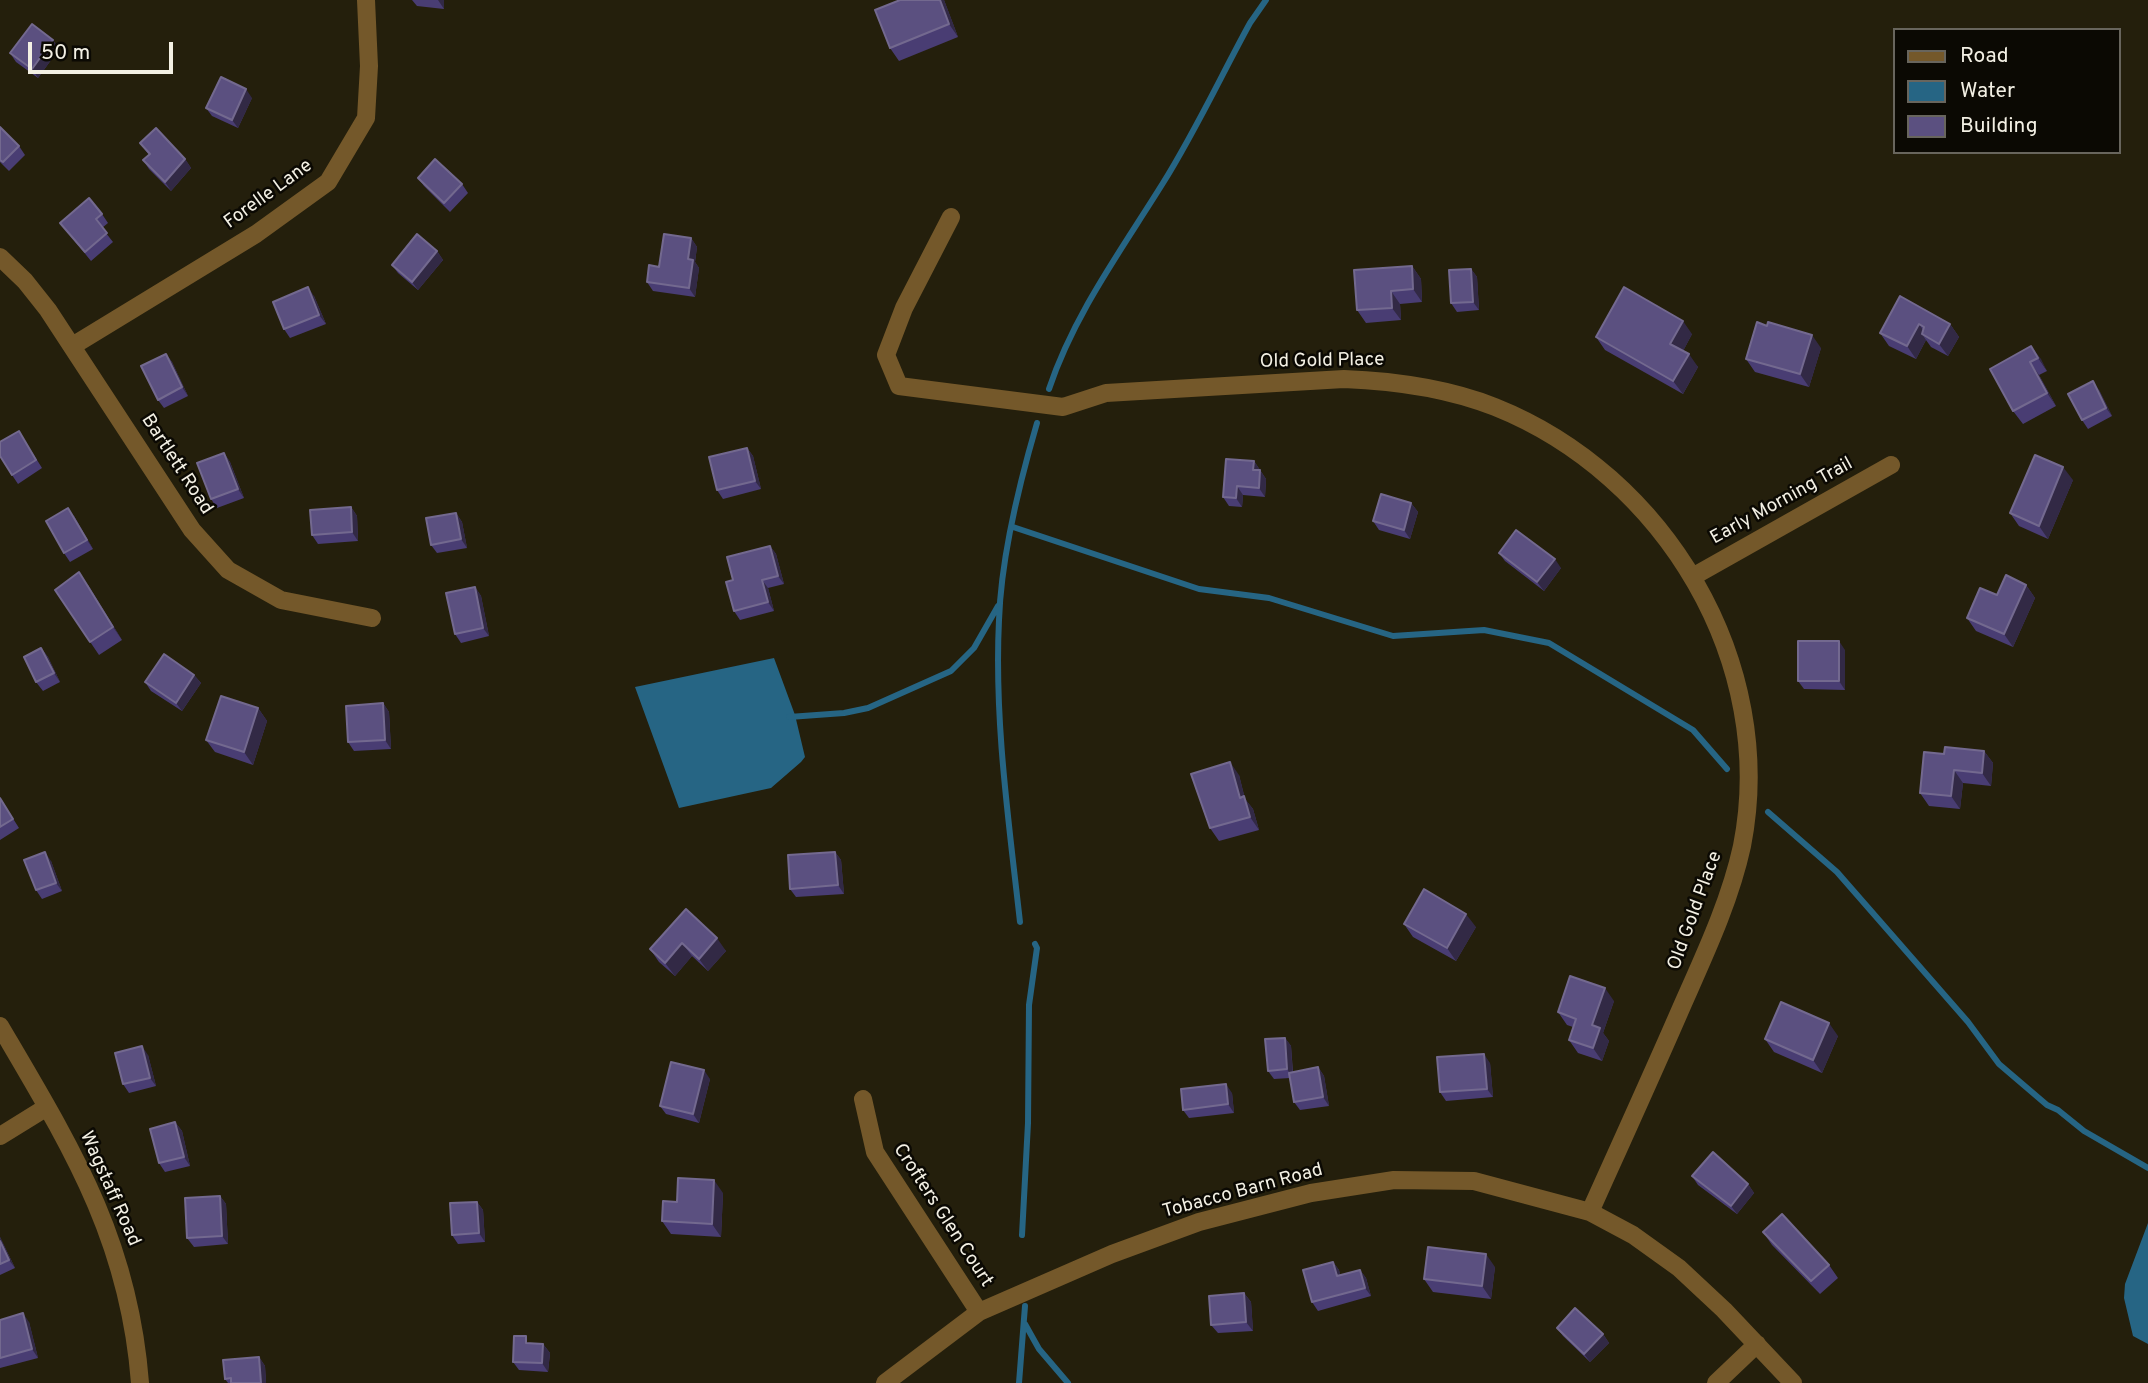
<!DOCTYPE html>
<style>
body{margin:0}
#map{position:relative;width:2148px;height:1383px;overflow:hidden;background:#241f0c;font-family:Overpass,sans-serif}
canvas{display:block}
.legend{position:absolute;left:1893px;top:28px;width:228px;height:126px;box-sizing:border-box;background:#0b0903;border:2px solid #68655d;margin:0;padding:9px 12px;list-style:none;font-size:21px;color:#f3f0e4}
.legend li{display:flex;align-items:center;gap:14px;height:35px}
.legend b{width:35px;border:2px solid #68655d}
.scale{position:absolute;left:28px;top:42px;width:145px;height:32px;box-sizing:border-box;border:4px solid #f3f0e4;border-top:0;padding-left:9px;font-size:21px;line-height:24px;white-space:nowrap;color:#f3f0e4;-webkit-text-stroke:5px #0b0903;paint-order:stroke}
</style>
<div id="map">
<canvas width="2148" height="1383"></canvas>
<ul class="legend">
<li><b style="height:9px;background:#74582a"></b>Road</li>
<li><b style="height:19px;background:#266584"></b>Water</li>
<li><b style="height:19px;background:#5b5080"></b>Building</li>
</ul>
<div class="scale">50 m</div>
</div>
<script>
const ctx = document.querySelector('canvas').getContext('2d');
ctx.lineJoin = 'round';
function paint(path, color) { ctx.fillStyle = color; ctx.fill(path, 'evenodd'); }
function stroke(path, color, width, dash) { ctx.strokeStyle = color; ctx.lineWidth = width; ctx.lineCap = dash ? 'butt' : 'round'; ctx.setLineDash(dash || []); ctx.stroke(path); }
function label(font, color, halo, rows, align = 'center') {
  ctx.font = font + ' Overpass,sans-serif'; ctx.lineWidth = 5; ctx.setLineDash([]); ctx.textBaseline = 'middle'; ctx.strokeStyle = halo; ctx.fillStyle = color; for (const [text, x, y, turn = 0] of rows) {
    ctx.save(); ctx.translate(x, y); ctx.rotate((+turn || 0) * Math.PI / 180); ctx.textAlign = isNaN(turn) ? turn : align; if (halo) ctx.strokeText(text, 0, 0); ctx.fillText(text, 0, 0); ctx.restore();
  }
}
paint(new Path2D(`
 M774,658l21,57 10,42 -4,5 -30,26 -92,20 -44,-121z
 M2148,1223v121l-15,-8 -9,-38 1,-14z`), '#266584');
stroke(new Path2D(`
 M1049,389c25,-75 73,-140 114,-206 32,-51 58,-107 87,-160l16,-23
 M1013,527l186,62 70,9 124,38 91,-6 65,13 144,87 34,39
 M789,717l55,-4 24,-5 83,-37 23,-23 24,-42
 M1768,812l69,60 131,150 31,42 48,41 11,5 26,21 64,37
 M1020,922c-11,-99 -26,-202 -21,-302 2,-60 21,-139 38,-197
 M1022,1235l6,-112 1,-118 8,-57 -2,-4
 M1025,1324l14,25 29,34
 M1019,1383l6,-77`), '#266584', 6);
stroke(new Path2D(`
 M951,217l-47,91 -18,47 13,31 164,21 43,-14 238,-14c51,2 103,9 151,28 170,68 283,256 247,439 -12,55 -37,108 -60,160 -30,69 -61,137 -92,206
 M0,257l25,24 23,29 144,220 36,40 53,30 91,18
 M74,345l182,-111 72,-52 38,-64 3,-52 -3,-66
 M1694,576l197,-111
 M0,1026c71,121 129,213 140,357
 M863,1099l12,53 104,160
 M0,1136l47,-29
 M885,1383l94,-71 133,-58 87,-32 112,-29 83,-13 80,1 116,31 43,23 46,33 45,42 69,73
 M1716,1383l41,-39`), '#74582a', 18);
paint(new Path2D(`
 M412,0h32v9l-27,-3z
 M900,0h44l14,37 -59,24 -9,-13z
 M53,40l6,9 -21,29 -22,-16 -6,-9z
 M252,98l-14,30 -26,-12 -6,-8z
 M0,127l19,19 6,9 -16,16 -9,-9z
 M140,143l45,16 6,9 -20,23 -22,-22 -6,-9 6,-5z
 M418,178l44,6 6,9 -18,19 -26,-26z
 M102,214l6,9 -6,5 11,14 -22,19 -31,-38z
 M691,238l6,9 -2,15 4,6 -4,29 -42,-6 -6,-9 12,-15z
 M437,251l6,9 -25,30 -20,-17 -6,-8z
 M1412,266l9,13 1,23 -22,2 1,16 -35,3 -9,-13z
 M1471,269l6,8 2,33 -22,2 -6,-9z
 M314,296l12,28 -36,14 -6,-9z
 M1900,296l50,28 9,13 -11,19 -17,-9 -5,-7 -10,19 -27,-13 -9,-13z
 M1692,334l-9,17 15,16 -15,27 -78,-44 -9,-13z
 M2031,346l16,25 -8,4 17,31 -33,18 -10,-13z
 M1821,348l-12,39 -54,-15 -9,-13z
 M166,354l6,8 16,34 -24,12 -6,-8z
 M2099,390l13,26 -24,13 -6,-9z
 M19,431l23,37 -24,16 -6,-9z
 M747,448l6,8 8,33 -38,10 -6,-9z
 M224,453l6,9 14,36 -27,10 -6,-9z
 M1254,461l12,18 -1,18 -22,-2 -1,12 -13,-1 -6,-9z
 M2073,480l-25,59 -29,-13 -9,-13z
 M1411,503l7,9 -8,27 -31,-9 -6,-9z
 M351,507l6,9 1,25 -40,3 -6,-9z
 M456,513l6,9 5,26 -30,5 -6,-8z
 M74,516l19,33 -23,13 -6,-9z
 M770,546l6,8 8,30 -16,4 6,23 -34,9 -6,-9 -1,-31z
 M1499,553l62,15 -17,23 -39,-30z
 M88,585l34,55 -23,15 -44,-65z
 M2026,585l9,13 -22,49 -37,-16 -9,-13 30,-23z
 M475,587l6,9 8,40 -28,7 -6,-9z
 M41,648l7,9 12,25 -17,9 -7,-9z
 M1845,650v40l-41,-1 -6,-8z
 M194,675l7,8 -19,28 -31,-20 -6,-9z
 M383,703l6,9 2,37 -37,2 -6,-9z
 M258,708l9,13 -14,44 -38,-13 -9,-12z
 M1984,751l9,12 -2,23 -28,-3 -3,26 -31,-3 -9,-13 24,-39z
 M1239,775l6,24 8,10 6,21 -40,11 -9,-13z
 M0,798l19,30 -19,12z
 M835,852l6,8 3,34 -48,3 -6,-8z
 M51,861l11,30 -20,8 -6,-9z
 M686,909l40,42 -18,20 -16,-15 -17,20 -16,-14 -9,-13z
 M1404,924l72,3 -20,34 -43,-24z
 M1614,1001l-11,32 6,8 -7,20 -24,-8 -9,-13 4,-13 -6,-2 -9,-13z
 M1838,1036l-16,37 -48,-21 -9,-13z
 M1285,1038l6,8 2,26 25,-5 6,9 5,30 -29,4 -6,-8 -4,-24 -16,1 -6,-8z
 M148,1055l8,31 -27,7 -6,-9z
 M1490,1063l3,34 -47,4 -6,-9z
 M710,1079l-11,44 -33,-9 -6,-8z
 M1232,1093l2,20 -45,5 -6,-8z
 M175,1122l7,9 8,35 -25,6 -6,-9z
 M1692,1176l56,8 6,9 -17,21 -39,-29z
 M723,1193l-2,44 -50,-3 -9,-13 15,-19z
 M220,1196l6,8 2,40 -34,3 -7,-9z
 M477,1202l6,8 2,32 -27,2 -6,-9z
 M1763,1232l66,33 9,13 -18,16 -48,-49z
 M0,1237l15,31 -15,7z
 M1333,1262l6,8 1,5 20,-5 6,8 5,18 -53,15 -6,-9z
 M1495,1267l-4,32 -58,-7 -9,-13z
 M1244,1293l7,9 2,29 -35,2 -7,-8z
 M0,1320l29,2 9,36 -38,10z
 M1557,1328l46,6 6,9 -19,19 -27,-26z
 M543,1344l7,9 -2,19 -29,-2 -6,-8z
 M259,1357l6,9 1,17h-38l-3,-4z`), '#493d73');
paint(new Path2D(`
 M438,0h6v9z
 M940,0h4l14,37 -9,-13z
 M53,40l6,9 -21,29 -6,-9z
 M246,89l6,9 -14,30 -6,-8z
 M185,159l6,9 -20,23 -6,-9z
 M691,238l6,9 -2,15 4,6 -4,29 -6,-9 -1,-29z
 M437,251l6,9 -25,30 -6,-8z
 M1412,266l9,13 1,23 -9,-13z
 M1471,269l6,8 2,33 -6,-8z
 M308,287l6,9 12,28 -7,-9z
 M1391,291l9,13 1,16 -9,-12z
 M1683,321l9,13 -12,23 -10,-13z
 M1919,324l9,13 -6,-3 4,6 -10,19 -9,-13z
 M1950,324l9,13 -11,19 -9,-12z
 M1812,335l9,13 -12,39 -9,-13z
 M2031,346l10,13 6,12 -9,-13z
 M166,354l6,8 16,34 -6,-9z
 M1689,354l9,13 -15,27 -10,-13z
 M2030,362l9,13 17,31 -9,-13z
 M2093,381l6,9 13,26 -6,-8z
 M747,448l6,8 8,33 -6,-8z
 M224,453l6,9 14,36 -6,-9z
 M1254,461l6,9h-7z
 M2063,467l10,13 -25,59 -9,-13z
 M1260,470l6,9 -1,18 -6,-9z
 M1237,486l6,9 -1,12 -6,-9z
 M1411,503l7,9 -8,27 -6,-9z
 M351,507l6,9 1,25 -6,-9z
 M68,508l6,8 19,33 -6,-9z
 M456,513l6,9 5,26 -6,-9z
 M770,546l6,8 8,30 -6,-8z
 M1555,559l6,9 -17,23 -7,-9z
 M79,572l9,13 34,55 -9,-13z
 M762,580l6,8 6,23 -6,-9z
 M2026,585l9,13 -22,49 -9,-13z
 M475,587l6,9 8,40 -6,-8z
 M1839,641l6,9v40l-6,-9z
 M41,648l7,9 12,25 -6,-9z
 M194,675l7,8 -19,28 -6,-8z
 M383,703l6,9 2,37 -6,-9z
 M258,708l9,13 -14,44 -9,-13z
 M1984,751l9,12 -2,23 -9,-13z
 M1230,762l9,13 6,24 8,10 6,21 -9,-13 -10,-19z
 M1954,770l9,13 -3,26 -9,-13z
 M45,852l6,9 11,30 -6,-8z
 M835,852l6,8 3,34 -6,-9z
 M1466,914l10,13 -20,34 -9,-13z
 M717,938l9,13 -18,20 -9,-12z
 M682,943l10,13 -17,20 -10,-13z
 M1605,988l9,13 -11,32 6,8 -7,20 -9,-13 -1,-23z
 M1829,1023l9,13 -16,37 -9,-13z
 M1285,1038l6,8 2,32 -6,-9z
 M142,1046l6,9 8,31 -6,-8z
 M1484,1054l6,9 3,34 -6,-8z
 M1318,1067l6,9 5,30 -6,-9z
 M704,1070l6,9 -11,44 -6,-9z
 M1226,1084l6,9 2,20 -6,-9z
 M175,1122l7,9 8,35 -6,-9z
 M714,1180l9,13 -2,44 -9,-13z
 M1748,1184l6,9 -17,21 -6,-8z
 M220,1196l6,8 2,40 -6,-8z
 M477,1202l6,8 2,32 -6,-9z
 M0,1237l15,31 -6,-8 -9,-19z
 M1486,1254l9,13 -4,32 -9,-13z
 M1333,1262l6,8 4,15 -6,-9z
 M1360,1270l6,8 5,18 -6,-8z
 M1244,1293l7,9 2,29 -7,-9z
 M23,1313l6,9 9,36 -6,-9z
 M1603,1334l6,9 -19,19 -6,-8z
 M543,1344l7,9 -2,19 -6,-9z
 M259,1357l6,9 1,17h-5z`), '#322945');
const building = new Path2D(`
 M900,0h40l9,24 -59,24 -15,-38z
 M32,24l21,16 -21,29 -22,-16z
 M221,77l25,12 -14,31 -26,-12z
 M0,127l19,19 -16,16 -3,-2z
 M156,128l29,31 -20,23 -22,-22 7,-6 -10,-11z
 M435,159l27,25 -18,19 -26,-25z
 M89,198l13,16 -6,5 11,14 -22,19 -25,-29z
 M417,234l20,17 -25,31 -20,-17z
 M664,234l27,4 -3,21 5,1 -4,28 -42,-6 2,-17 10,2z
 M1412,266l1,23 -22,2 1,17 -35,2 -3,-40z
 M1471,269l2,33 -22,1 -2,-33z
 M308,287l11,28 -35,14 -11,-27z
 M1624,287l59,34 -13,23 19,10 -16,27 -77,-44z
 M1900,296l50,28 -11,20 -17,-10 2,-7 -5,-3 -12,22 -27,-13z
 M1757,322l10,4 1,-4 44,13 -12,39 -54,-15z
 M2031,346l7,12 -8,4 17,31 -34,18 -23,-42z
 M166,354l16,33 -24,13 -17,-34z
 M2093,381l13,27 -24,12 -14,-26z
 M19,431l17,29 -24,15 -12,-19v-14z
 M747,448l8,33 -38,9 -8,-33z
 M224,453l14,36 -27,10 -14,-36z
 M2035,455l28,12 -24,59 -29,-13z
 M1226,459l28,2 -1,9h7l-1,18 -22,-2 -1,12 -13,-1z
 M1381,494l30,9 -7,27 -31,-9z
 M351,507l1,25 -40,3 -2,-25z
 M68,508l19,32 -23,13 -18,-32z
 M456,513l5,26 -30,6 -5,-27z
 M1516,530l39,29 -18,23 -38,-29z
 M770,546l8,30 -16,4 6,22 -34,9 -8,-29 7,-2 -6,-23z
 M79,572l34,55 -23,15 -35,-52z
 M2006,575l20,10 -22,49 -37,-16 13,-30 17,7z
 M475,587l8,41 -28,6 -9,-41z
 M1798,641h41v40h-41z
 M41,648l13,25 -18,9 -12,-25z
 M164,654l30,21 -18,28 -31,-21z
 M221,696l37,12 -14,44 -38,-12z
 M383,703l2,37 -37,2 -2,-36z
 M1945,747l39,4 -2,22 -28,-3 -3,26 -31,-3 4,-41 20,2z
 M1230,762l10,36 4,-2 6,21 -40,11 -19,-54z
 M0,798l13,21 -13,8z
 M45,852l11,31 -20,7 -12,-30z
 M835,852l3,33 -48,4 -2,-34z
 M1424,889l42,25 -19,34 -43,-24z
 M686,909l31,29 -18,21 -17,-16 -17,20 -15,-14z
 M1570,976l35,12 -13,37 8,3 -7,20 -24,-8 7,-21 -18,-7z
 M1781,1002l48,21 -16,37 -48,-21z
 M1285,1038l2,31 -19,2 -3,-32z
 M142,1046l8,32 -27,6 -8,-31z
 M1484,1054l3,35 -47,3 -3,-35z
 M671,1062l33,8 -11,44 -33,-8z
 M1318,1067l5,30 -29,5 -5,-29z
 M1226,1084l2,20 -45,6 -2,-21z
 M175,1122l9,35 -25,6 -9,-34z
 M1713,1152l35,32 -17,22 -39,-30z
 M678,1178l36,2 -2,44 -50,-3 1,-20 14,1z
 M220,1196l2,40 -35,2 -2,-40z
 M477,1202l2,31 -27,2 -2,-32z
 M1782,1214l47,51 -18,16 -48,-49z
 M0,1241l9,19 -9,4z
 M1428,1247l58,7 -4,32 -58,-7z
 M1333,1262l4,14 23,-6 5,18 -53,14 -9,-32z
 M1244,1293l2,29 -35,3 -2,-29z
 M1575,1308l28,26 -19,20 -27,-26z
 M23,1313l9,36 -32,9v-38z
 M514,1336h12v7l17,1 -1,19 -29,-1z
 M259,1357l2,26h-30v-5l-6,1 -2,-19z`);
paint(building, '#5b5080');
stroke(building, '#73698f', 2);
label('19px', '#f3f0e4', '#0b0903', [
 ["Forelle Lane",269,195,-36],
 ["Old Gold Place",1322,362,-1],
 ["Bartlett Road",176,465,57],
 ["Early Morning Trail",1782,502,-29],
 ["Old Gold Place",1696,911,-70],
 ["Wagstaff Road",109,1189,66],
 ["Tobacco Barn Road",1243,1192,-15],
 ["Crofters Glen Court",942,1216,57]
]);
</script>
